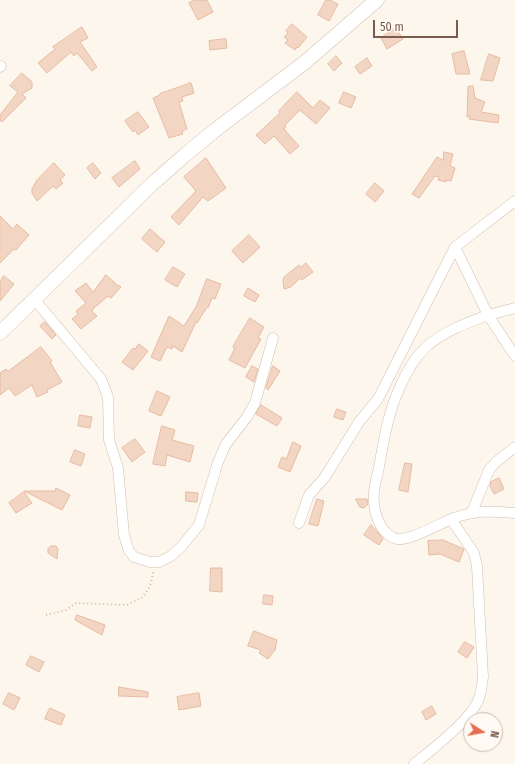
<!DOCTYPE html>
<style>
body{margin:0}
#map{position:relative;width:515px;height:764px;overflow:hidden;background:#fdf6ec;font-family:"Fira Sans Condensed",sans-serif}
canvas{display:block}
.north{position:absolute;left:463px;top:712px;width:40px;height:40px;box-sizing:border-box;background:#fffaf3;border:1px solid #cabbb1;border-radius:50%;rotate:101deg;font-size:11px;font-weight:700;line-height:16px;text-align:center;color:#7a5c4d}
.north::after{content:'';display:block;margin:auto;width:14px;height:18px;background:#e76f51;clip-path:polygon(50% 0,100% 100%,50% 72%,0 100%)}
.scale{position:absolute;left:373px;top:20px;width:85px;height:18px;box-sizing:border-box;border:2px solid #7a5c4d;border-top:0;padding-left:5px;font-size:12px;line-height:14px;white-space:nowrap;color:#7a5c4d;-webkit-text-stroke:3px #fffaf3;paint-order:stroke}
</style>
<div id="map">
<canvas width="515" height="764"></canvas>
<div class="north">N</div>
<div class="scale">50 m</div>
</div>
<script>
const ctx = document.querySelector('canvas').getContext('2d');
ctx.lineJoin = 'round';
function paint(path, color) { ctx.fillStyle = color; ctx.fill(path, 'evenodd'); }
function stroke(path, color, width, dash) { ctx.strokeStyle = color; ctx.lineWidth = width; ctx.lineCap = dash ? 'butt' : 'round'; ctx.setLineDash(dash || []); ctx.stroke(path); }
const building = new Path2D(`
 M195,0h12l6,12 -15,8 -9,-17z
 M326,0h4l8,4 -9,17 -11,-6z
 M292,24l15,13 -9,11 -1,-1 -2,3 -10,-7 3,-3 -4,-3 4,-4 -2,-2z
 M82,27l6,11 -8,4 17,25 -5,4 -15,-18 -3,3 -3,-4 -24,21 -9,-10 17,-14 -2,-2z
 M396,28l7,11 -16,10 -6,-11z
 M226,39l1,9 -17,2 -1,-9z
 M464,51l6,23h-14l-4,-20z
 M489,54l11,4 -7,23 -12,-1z
 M336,56l6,7 -8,8 -6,-7z
 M367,58l5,8 -12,8 -5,-7z
 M22,73l10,9v6l-10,6 4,4 -24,24 -2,-2v-5l18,-23 -8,-6z
 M191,83l3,10 -12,4 1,4 -4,1 8,27 -5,2 1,3 -14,4 -16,-40 7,-3v-1z
 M473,86l2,12 10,4 -4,10 18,3 -1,8 -29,-4 1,-3 -3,1 1,-30z
 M297,92l16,16 7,-8 10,8 -14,16 -16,-14 -15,15 1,1 -2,3 15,17 -9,8 -16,-18 -9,8 -9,-9 24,-22 -1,-2z
 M344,92l12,5 -5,11 -12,-5z
 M138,112l11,15 -11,8 -3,-5 -2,2 -8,-11z
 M444,152l9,2 -3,12 5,2 -4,13 -5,-1v2l-8,-2 1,-3 -4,-1 -16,22 -7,-4 25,-37 6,3z
 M206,158l20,30 -18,13 -5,-4 -24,28 -8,-8 25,-26 -12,-14z
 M135,161l5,8 -21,18 -7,-9z
 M54,163l11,12 -5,5 3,3 -7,6 -3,-3 -16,15 -5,-8v-4l5,-9z
 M93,163l8,10 -6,6 -8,-11z
 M375,183l9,8 -9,11 -9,-8z
 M0,216l13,13 4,-5 12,11 -13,15 -2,-1 -14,14z
 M150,229l15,13 -8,10 -15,-13z
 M249,235l11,12 -17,16 -11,-12z
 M306,263l7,9 -11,8 -2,-2 -9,9 -7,2 -1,-8 1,-4 15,-12 2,2z
 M173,267l12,7 -8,13 -12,-7z
 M106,275l8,7v1l7,4 -10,11 -3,-2 -15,13 -1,2 5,5 -16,13 -9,-10 6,-5 -2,-3 10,-8 -11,-12 11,-8 7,9z
 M4,276l10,8 -14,17v-19z
 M207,279l14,5 -6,15 -3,-1 -4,10 -1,-1 -10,16 -1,-1 -14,30 -9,-6 -1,3 -5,-2 -7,14 -9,-4 18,-41 15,10 12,-19z
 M248,288l11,7 -4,7 -11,-6z
 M250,318l14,9 -6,11 3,1 -16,29 -16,-8 6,-12 -2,-1z
 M45,322l11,13 -4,4 -12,-13z
 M139,344l9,7 -15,19 -11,-8 11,-14 2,1z
 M41,347l11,14 -2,1 12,20 -15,8 1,2 -11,5 -5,-12 -17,11 -6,-8 -9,7v-22l6,-4 2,2z
 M252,366l6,3 -4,13 -8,-5z
 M273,366l7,5 -12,19 -2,-2z
 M157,391l13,6 -9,19 -12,-5z
 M261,405l21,13 -5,8 -21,-12z
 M337,409l9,3 -3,8 -9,-3z
 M80,415l12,2 -2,11 -12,-2z
 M162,426l13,4 -3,10 22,6 -4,16 -23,-7 -2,11 -12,-2z
 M135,439l10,13 -13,10 -10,-14z
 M293,442l8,4 -11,26 -12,-5 4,-10 4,2z
 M75,450l10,4 -4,12 -11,-4z
 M405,463l7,1 -4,28 -9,-2z
 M499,478l5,11 -10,5 -4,-8 1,-4z
 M56,488l14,7 -8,15 -38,-19h31z
 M24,492l8,11 -16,10 -7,-10z
 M186,492l12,1 -1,9 -11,-1z
 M317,499l7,2 -6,25 -9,-2z
 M356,499h11l1,5 -4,4 -4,-1z
 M371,525l3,3 9,11 -4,6 -15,-10z
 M443,540l21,9 -5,13 -19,-8 -11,1 -1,-14z
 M51,546h5l2,3 -1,10 -9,-6v-4z
 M211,568h11v24l-12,-1z
 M264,595l9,1 -1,9 -9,-1z
 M77,615l28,10 -3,10 -27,-15z
 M254,631l23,9 -2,10 -7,9 -9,-6 2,-3 -13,-4z
 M465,642l9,5 -7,11 -9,-6z
 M31,656l13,6 -5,10 -13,-7z
 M119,687l29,5v5l-29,-1z
 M9,693l11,5 -6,12 -11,-6z
 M199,693l2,13 -22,4 -2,-13z
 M432,706l4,8 -10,6 -4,-8z
 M50,708l15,7 -4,10 -16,-6z`);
paint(building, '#f3d5c3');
stroke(building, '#e6bba3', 1);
const street = new Path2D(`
 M0,67l1,-1
 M455,247l33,68 27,-7
 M34,299l67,80 7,18 1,43 9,28 6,67 5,16 5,6 16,5h9l12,-6 10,-9 18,-22 19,-63 8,-18 21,-27 8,-14 18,-65
 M472,512l17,-42 7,-8 19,-15
 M451,519c24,-9 39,-8 64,-6
 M299,523l10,-28 16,-18 34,-55 19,-23 77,-152 60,-46
 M414,764c18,-14 55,-43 64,-63 3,-7 4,-15 5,-24l-6,-111 -3,-13 -23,-34c-13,6 -42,22 -54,20 -15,-4 -22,-22 -23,-36 -2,-12 3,-25 5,-36 5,-28 9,-54 21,-80 6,-14 15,-30 26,-40 18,-16 41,-24 62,-32l27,41`);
const secondary = new Path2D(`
 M0,333l152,-149 33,-29 29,-24 90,-68 73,-63`);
stroke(street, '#d1beb0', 11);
stroke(secondary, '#d6c0b0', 15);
stroke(new Path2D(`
 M46,615l20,-5 10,-7 51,2 16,-8 7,-11 3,-13 -1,-2`), '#d9b8a5', 2, [1, 3]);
stroke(street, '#fff', 10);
stroke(secondary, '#fff', 14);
</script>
